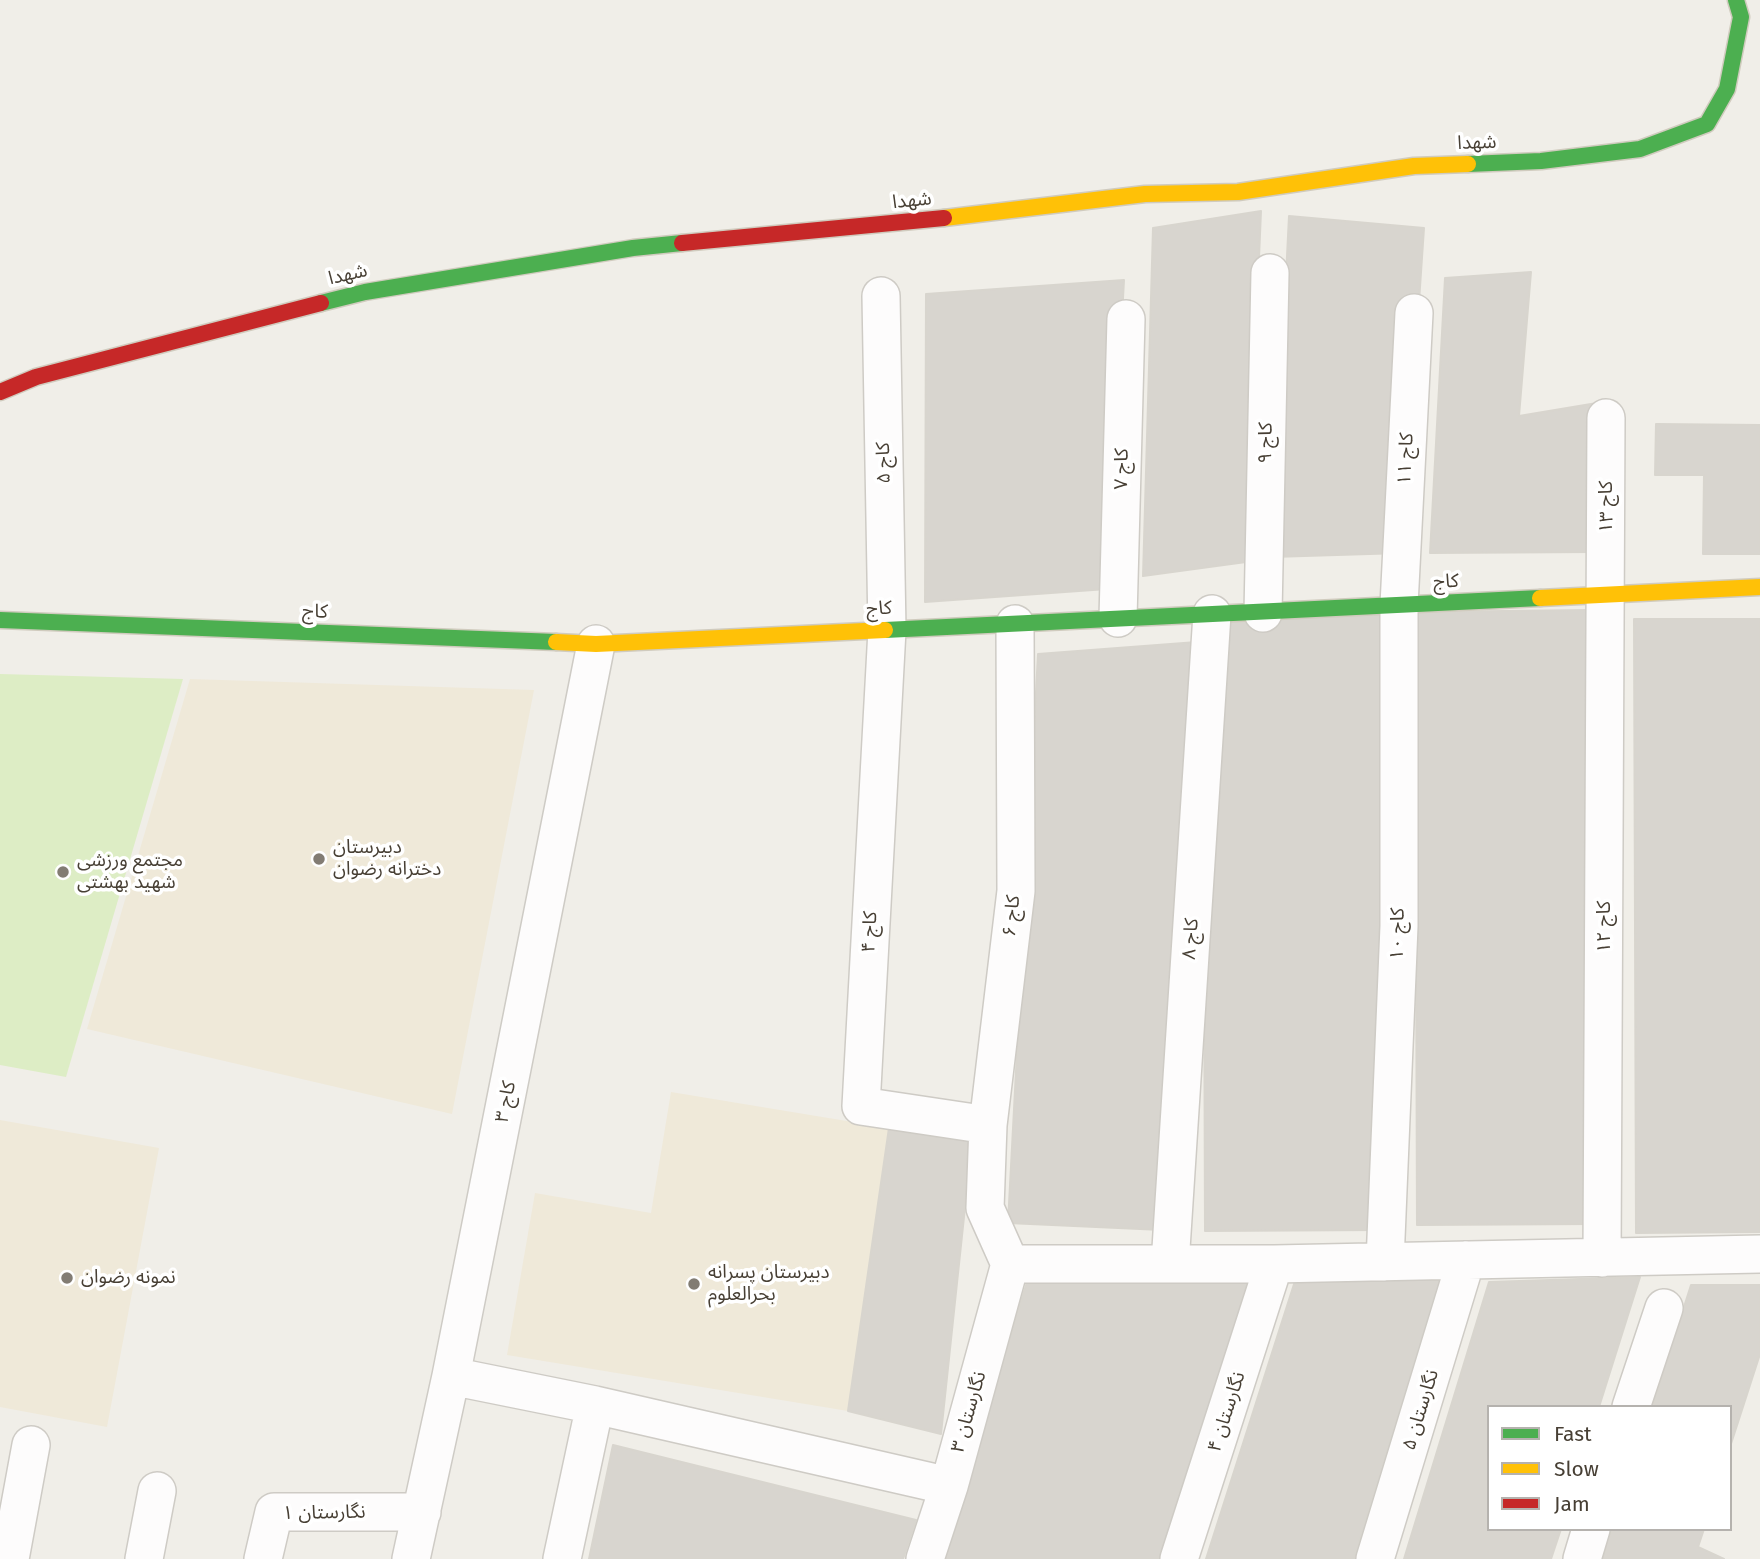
<!DOCTYPE html>
<meta charset="utf-8">
<style>
body{margin:0}
#map{position:relative;width:1760px;height:1559px;overflow:hidden;background:#f0eee8;font-family:"Fira Sans",sans-serif}
canvas{display:block}
.legend{position:absolute;left:1487px;top:1405px;width:245px;height:126px;box-sizing:border-box;background:#fff;border:2px solid #b5b2ae;margin:0;padding:9px 12px;list-style:none;font-size:21px;color:#473f34}
.legend li{display:flex;align-items:center;gap:14px;height:35px}
.legend b{width:35px;border:2px solid #b5b2ae}
</style>
<div id="map">
<canvas width="1760" height="1559"></canvas>
<ul class="legend">
<li><b style="height:9px;background:#4caf50"></b>Fast</li>
<li><b style="height:9px;background:#ffc107"></b>Slow</li>
<li><b style="height:9px;background:#c62828"></b>Jam</li>
</ul>
</div>
<script>
const ctx = document.querySelector('canvas').getContext('2d');
ctx.lineJoin = 'round';
function paint(path, color) { ctx.fillStyle = color; ctx.fill(path, 'evenodd'); }
function stroke(path, color, width, dash) { ctx.strokeStyle = color; ctx.lineWidth = width; ctx.lineCap = dash ? 'butt' : 'round'; ctx.setLineDash(dash || []); ctx.stroke(path); }
function label(font, color, halo, rows, align = 'center') {
  ctx.font = font + ' "Fira Sans","Noto Sans Arabic",sans-serif'; ctx.lineWidth = 7; ctx.setLineDash([]); ctx.textBaseline = 'middle'; ctx.strokeStyle = halo; ctx.fillStyle = color; for (const [text, x, y, turn = 0] of rows) {
    ctx.save(); ctx.translate(x, y); ctx.rotate((+turn || 0) * Math.PI / 180); ctx.textAlign = isNaN(turn) ? turn : align; if (halo) ctx.strokeText(text, 0, 0); ctx.fillText(text, 0, 0); ctx.restore();
  }
}
paint(new Path2D(`
 M190,679l344,11 -82,424 -365,-85z
 M671,1092l224,37 -47,282 -341,-56 28,-162 116,20z
 M0,1120l159,28 -52,279 -107,-20z`), '#efe9d9');
paint(new Path2D(`
 M0,674l183,5 -117,398 -66,-12z`), '#ddedc5');
const building = new Path2D(`
 M1261,211l-15,351 -103,14 10,-348z
 M1289,216l135,12 -22,325 -130,4z
 M1531,272l-12,144 90,-15 -15,151 -164,1 15,-275z
 M1124,280l-17,309 -182,13 1,-308z
 M1656,424l104,1v129h-57l1,-79h-49z
 M1592,610l2,614 -177,1 -2,-613z
 M1380,616l1,614 -176,1 -2,-613z
 M1634,619h126v613l-124,1z
 M1197,642l-35,588 -154,-7 30,-569z
 M889,1128l84,4 -32,302 -93,-23z
 M1441,1277l-87,282h-148l89,-278z
 M1640,1277l-41,130h-110v122h72l-10,30h-147l85,-277z
 M1027,1282h222l-90,277h-218z
 M1691,1285h69v69l-30,93v-40h-78z
 M613,1445l303,75 -13,39h-314z
 M1612,1529h92l-6,18 26,12h-122z`);
paint(building, '#d8d5cf');
stroke(building, '#d8d5ce', 2);
const street = new Path2D(`
 M881,296l6,334 -26,476 127,19
 M1263,613l7,-340
 M1118,618l8,-299
 M1015,624l1,267 -28,234 -3,83 25,56h264l486,-10
 M1602,1258l4,-840
 M1385,1262l14,-336v-321l15,-292
 M1170,1264l42,-650
 M451,1376l144,29 354,81
 M1631,1407l33,-99
 M10,1559l21,-114
 M144,1559l13,-68
 M263,1559l11,-47h148
 M411,1559l40,-183 145,-732
 M562,1559l33,-154
 M925,1559l24,-73 61,-222
 M1179,1559l95,-295
 M1375,1559l91,-299
 M1582,1559l9,-30`);
const fast = new Path2D(`
 M1468,164l73,-3 99,-12 67,-25 20,-35 14,-72 -5,-17
 M321,303l44,-11 268,-44 49,-5
 M0,620l556,22
 M885,630l655,-32`);
const slow = new Path2D(`
 M944,218l201,-24 93,-2 176,-26 54,-2
 M1540,598l220,-11
 M556,642l40,2 289,-14`);
const jam = new Path2D(`
 M682,243l262,-25
 M0,392l36,-15 285,-74`);
stroke(street, '#cecbc5', 40);
stroke(fast, '#d0cbbe', 19);
stroke(slow, '#d0cbbe', 19);
stroke(jam, '#d0cbbe', 19);
stroke(street, '#fdfcfc', 37);
stroke(fast, '#4caf50', 16);
stroke(slow, '#ffc107', 16);
stroke(jam, '#c62828', 16);
for (const [x, y, r, color] of [
 [319,859,7,"#827c73"],
 [63,872,7,"#827c73"],
 [67,1278,7,"#827c73"],
 [694,1284,7,"#827c73"]
]) { const dot = new Path2D(); dot.arc(x, y, r, 0, 2 * Math.PI); ctx.fillStyle = color; ctx.fill(dot); stroke(dot, '#fff', 2.5); }
label('19px', '#473f34', '#fff', [
 ["شهدا",1477,143,-2],
 ["شهدا",912,201,-6],
 ["شهدا",348,275,-13],
 ["کاج ۹",1266,443,-89],
 ["کاج ۱۱",1406,459,-87],
 ["کاج ۵",884,463,-91],
 ["کاج ۷",1122,469,-89],
 ["کاج ۱۳",1607,507,-90],
 ["کاج",1446,582,-2],
 ["کاج",879,609,-3],
 ["کاج",315,612,2],
 ["کاج ۶",1012,916,-84],
 ["کاج ۱۲",1605,927,-90],
 ["کاج ۴",870,932,-87],
 ["کاج ۱۰",1398,934,-89],
 ["کاج ۸",1191,939,-86],
 ["کاج ۳",506,1102,-79],
 ["نگارستان ۵",1421,1410,-73],
 ["نگارستان ۳",969,1412,-74],
 ["نگارستان ۴",1227,1412,-72],
 ["نگارستان ۱",324,1513,-1]
]);
label('19px', '#473f34', '#fff', [
 ["دبیرستان",333,848],
 ["دخترانه رضوان",333,870],
 ["مجتمع ورزشی",77,861],
 ["شهید بهشتی",77,883],
 ["دبیرستان پسرانه",708,1273],
 ["بحرالعلوم",708,1295],
 ["نمونه رضوان",81,1278]
], 'left');
</script>
